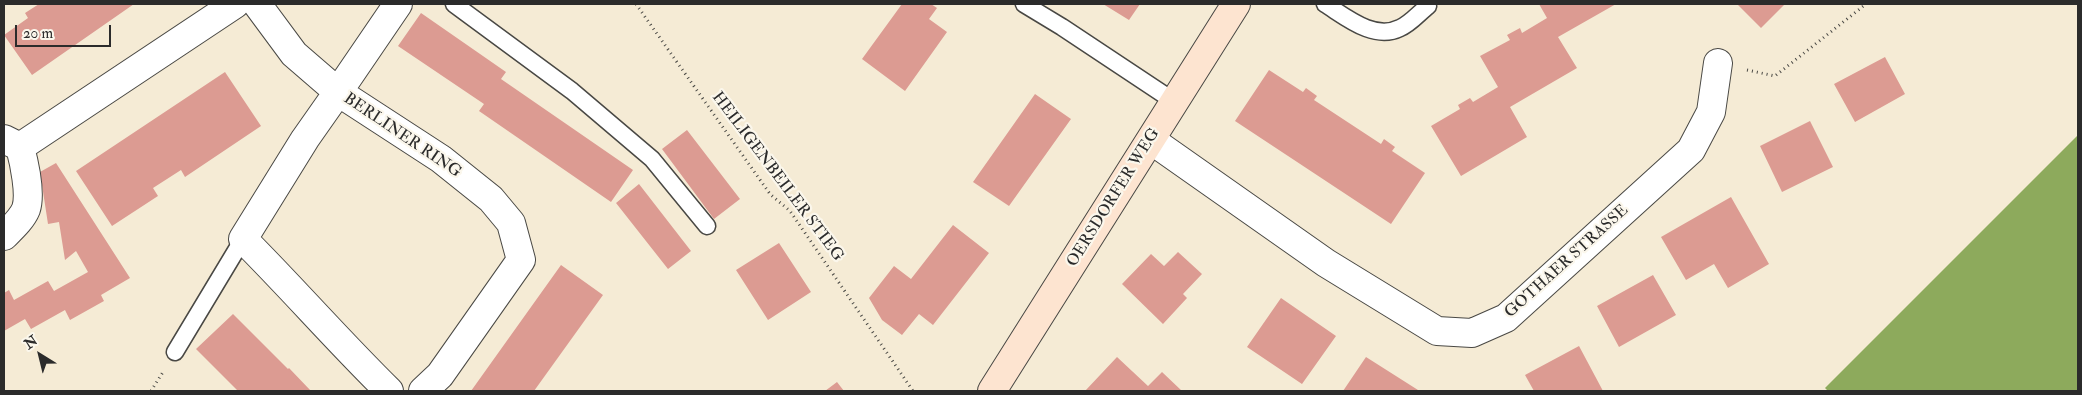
<!DOCTYPE html>
<style>
body{margin:0}
#map{position:relative;width:2082px;height:395px;overflow:hidden;background:#f5ebd5;font-family:"IM FELL Double Pica",serif}
canvas{display:block}
.frame{position:absolute;inset:0;border:5px solid #2b2b2b;pointer-events:none}
.north{position:absolute;left:15px;top:330px;width:50px;height:50px;-webkit-text-stroke:4px #fbf7ec;paint-order:stroke;rotate:324deg;font-size:14px;font-weight:700;line-height:20px;text-align:center;color:#2b2b2b}
.north::after{content:'';display:block;margin:auto;width:18px;height:22px;background:#2b2b2b;clip-path:polygon(50% 0,100% 100%,50% 72%,0 100%)}
.scale{position:absolute;left:15px;top:25px;width:96px;height:22px;box-sizing:border-box;border:2px solid #2b2b2b;border-top:0;padding-left:6px;font-size:15px;line-height:18px;white-space:nowrap;color:#2b2b2b;-webkit-text-stroke:4px #fbf7ec;paint-order:stroke}
</style>
<div id="map">
<canvas width="2082" height="395"></canvas>
<div class="frame"></div>
<div class="north">N</div>
<div class="scale">20 m</div>
</div>
<script>
const ctx = document.querySelector('canvas').getContext('2d');
ctx.lineJoin = 'round';
function paint(path, color) { ctx.fillStyle = color; ctx.fill(path, 'evenodd'); }
function stroke(path, color, width, dash) { ctx.strokeStyle = color; ctx.lineWidth = width; ctx.lineCap = dash ? 'butt' : 'round'; ctx.setLineDash(dash || []); ctx.stroke(path); }
function label(font, color, halo, rows, align = 'center') {
  ctx.font = font + ' "IM FELL Double Pica",serif'; ctx.lineWidth = 4.5; ctx.setLineDash([]); ctx.textBaseline = 'middle'; ctx.strokeStyle = halo; ctx.fillStyle = color; for (const [text, x, y, turn = 0] of rows) {
    ctx.save(); ctx.translate(x, y); ctx.rotate((+turn || 0) * Math.PI / 180); ctx.textAlign = isNaN(turn) ? turn : align; if (halo) ctx.strokeText(text, 0, 0); ctx.fillText(text, 0, 0); ctx.restore();
  }
}
paint(new Path2D(`
 M2078,135v256h-250l-3,-3z`), '#8daa5c');
paint(new Path2D(`
 M39,4l7,1 2,-1h86l-102,71 -28,-40 24,-17 -3,-5z
 M902,4h29l6,4 -8,11 18,13 -42,59 -43,-32z
 M1103,4h37l-11,16z
 M1539,4h77l-58,33 19,31 -67,39 17,30 -66,39 -30,-50 29,-17 -2,-4 12,-7 3,4 25,-15 -18,-31 30,-16 -3,-5 13,-7 2,5 25,-15z
 M1737,4h46l1,1 -23,23z
 M421,13l85,59 -5,7 132,91 -22,32 -132,-91 5,-7 -86,-58z
 M1885,57l20,37 -50,28 -21,-38z
 M1269,70l34,22 3,-4 11,8 -3,4 67,44 3,-5 11,8 -3,4 33,22 -34,51 -156,-103z
 M225,72l36,54 -76,51 -4,-7 -28,18 5,8 -46,30 -36,-55z
 M1035,94l36,25 -62,87 -36,-24z
 M1810,121l23,46 -51,25 -22,-46z
 M687,130l53,69 -26,20 -52,-70z
 M56,163l74,115 -29,17 3,6 -34,19 -5,-10 -34,19 -6,-10 -21,12v-38l5,-3 5,10 34,-19 6,10 34,-19 -12,-21 -11,9 -6,-38 -11,2 -8,-52z
 M639,184l52,67 -23,18 -52,-66z
 M1731,197l38,67 -41,24 -14,-24 -28,16 -25,-43z
 M953,225l36,28 -56,72 -14,-11 -17,21 -20,-15 -13,-22 25,-32 17,13z
 M779,243l32,49 -43,28 -32,-50z
 M1178,252l24,22 -19,20 4,4 -24,26 -41,-40 29,-30 13,12z
 M561,265l42,30 -69,96h-63z
 M1653,275l23,40 -57,32 -22,-41z
 M1281,298l55,38 -34,48 -55,-37z
 M233,314l55,55 1,-1 22,23h-73l-42,-42z
 M1579,346l24,45h-69l-9,-16z
 M1117,357l31,29 14,-14 20,19h-97z
 M1366,357l52,33 -1,1h-74z
 M837,382l7,9h-19z`), '#dc9b92');
const lane = new Path2D(`
 M454,4l118,87 80,68 55,67
 M1024,4l38,23 113,75
 M1325,4c21,13 49,37 75,24 10,-4 19,-15 28,-22
 M175,352l68,-113`);
const street = new Path2D(`
 M257,4l37,50 44,38 60,-88
 M4,139l16,8 215,-143
 M1151,140l175,123 111,68 35,2 34,-15 185,-168 20,-38 7,-49
 M4,236c8,-8 18,-17 22,-27 5,-15 -2,-47 -6,-62
 M389,391c-50,-49 -96,-102 -146,-152l62,-100 33,-47 103,67 50,40 20,24 10,37 -81,115 -17,16`);
const secondary = new Path2D(`
 M992,391l244,-387`);
stroke(lane, '#494844', 19);
stroke(street, '#494844', 30);
stroke(secondary, '#494844', 30);
stroke(new Path2D(`
 M636,4l134,190 20,17 123,180
 M1747,70l28,6 91,-72
 M151,391l12,-19`), '#494844', 3, [1, 4]);
stroke(lane, '#fff', 16);
stroke(street, '#fff', 28);
stroke(secondary, '#fde4d0', 28);
label('16px', '#2b2b2b', '#fbf7ec', [
 ["BERLINER RING",402,136,34],
 ["HEILIGENBEILER STIEG",777,177,53],
 ["OERSDORFER WEG",1114,198,-58],
 ["GOTHAER STRASSE",1567,262,-42]
]);
</script>
